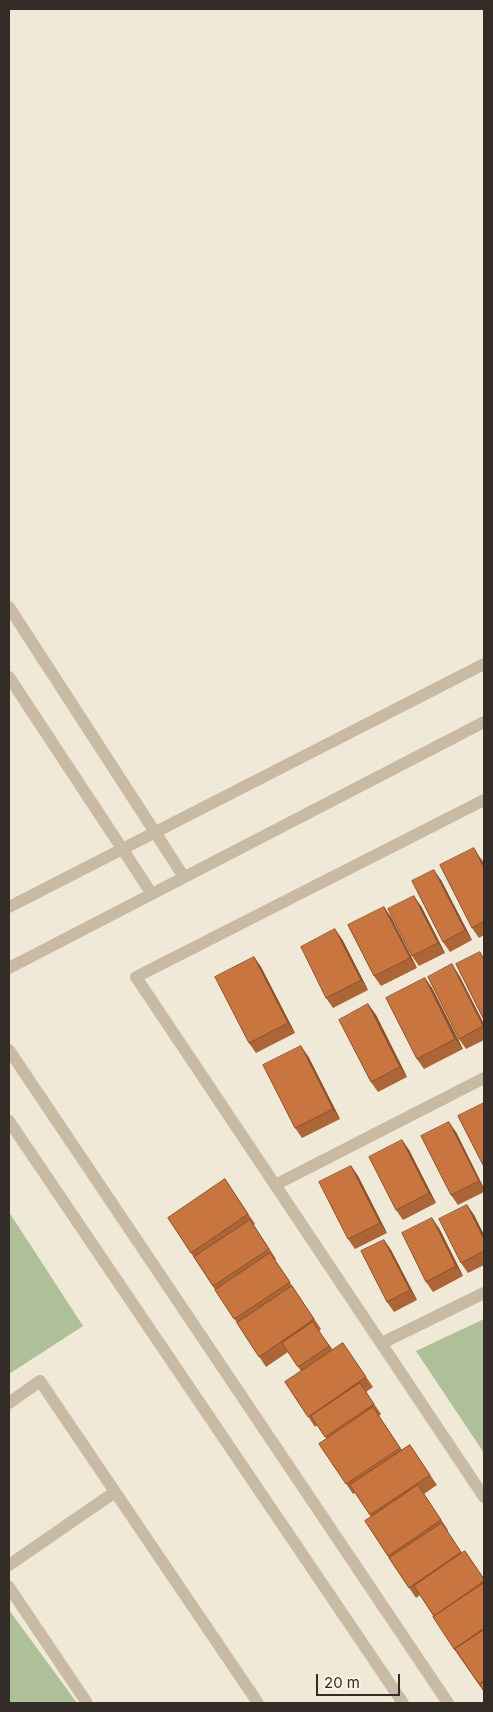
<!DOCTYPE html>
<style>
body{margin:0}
#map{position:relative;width:493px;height:1712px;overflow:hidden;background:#f1e9d8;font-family:Inter,sans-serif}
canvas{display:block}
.frame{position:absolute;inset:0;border:10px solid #342c26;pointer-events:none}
.scale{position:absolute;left:316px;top:1674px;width:84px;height:22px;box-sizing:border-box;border:2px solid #342c26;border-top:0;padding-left:6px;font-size:15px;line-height:18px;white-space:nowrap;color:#342c26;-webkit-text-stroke:4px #f9f3e4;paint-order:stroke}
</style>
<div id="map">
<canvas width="493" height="1712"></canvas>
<div class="frame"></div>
<div class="scale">20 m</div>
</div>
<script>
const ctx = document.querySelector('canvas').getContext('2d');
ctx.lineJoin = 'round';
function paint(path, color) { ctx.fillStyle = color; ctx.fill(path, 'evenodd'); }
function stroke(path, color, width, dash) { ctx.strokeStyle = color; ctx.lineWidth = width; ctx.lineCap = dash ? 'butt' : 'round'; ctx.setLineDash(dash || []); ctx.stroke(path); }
paint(new Path2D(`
 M9,1212l74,114 -74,48z
 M484,1319v134l-68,-102z
 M9,1610l68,93h-68z`), '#adc098');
stroke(new Path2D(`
 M9,607l175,270
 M9,677l143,217
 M484,800l-348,177 348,520
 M9,907l475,-243
 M9,968l475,-246
 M9,1050l439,653
 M9,1121l394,582
 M275,1185l209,-107
 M382,1343l102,-50
 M9,1403l31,-22 218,322
 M9,1565l106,-73
 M9,1587l78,116`), '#c9baa4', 12);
paint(new Path2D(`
 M481,858l3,6v71l-5,3 -7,-10z
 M441,880l31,60 -22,12 -7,-10z
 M421,906l24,47 -26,13 -7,-10z
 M384,907l7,10 26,51 -36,18 -7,-10z
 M342,939l26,51 -35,18 -7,-10z
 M254,957l7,10 34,66 -39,20 -7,-10z
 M459,975l25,49v16l-18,9 -7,-10z
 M425,978l7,10 31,61 -39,20 -7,-10z
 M368,1004l8,11 31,62 -29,15 -7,-10z
 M308,1056l32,63 -38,19 -7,-10z
 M456,1132l28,56v4l-26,13 -7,-10z
 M402,1140l7,10 27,53 -33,17 -7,-10z
 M351,1166l7,10 29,57 -32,16 -7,-10z
 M225,1179l30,45 -1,1 22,34 -1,1 46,69 -2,2 14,19 10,-7 30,44 -7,5 15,22 -2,2 23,34 8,-5 27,40 -13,9 24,36 -1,1 15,22 22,26v113l-30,-43 -34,-54 -4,3 -27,-40 -24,-37 6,-4 -16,-24 -2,1 -34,-50 8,-5 -10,-14 -2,2 -30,-45 16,-11 -13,-19 -22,15 -98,-149z
 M467,1205l7,10 10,20v30l-16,8 -7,-10z
 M439,1228l24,48 -30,16 -7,-10z
 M384,1240l7,10 26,50 -23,12 -7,-10z`), '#ac6536');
paint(new Path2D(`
 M474,848l10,16v4z
 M434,870l7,10 31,60 -7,-10z
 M414,896l7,10 24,47 -7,-10z
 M384,907l7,10 26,51 -7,-10z
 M335,929l7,10 26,51 -7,-10z
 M254,957l7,10 34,66 -7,-10z
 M452,964l7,11 25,49v4z
 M425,978l7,10 31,61 -8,-10z
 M368,1004l8,11 31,62 -7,-10z
 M301,1046l7,10 32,63 -7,-10z
 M449,1122l7,10 28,57 -5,-8z
 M402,1140l7,10 27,53 -7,-10z
 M351,1166l7,10 29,57 -7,-10z
 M467,1205l7,10 10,20v4z
 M432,1218l7,10 24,48 -7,-10z
 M384,1240l7,10 26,50 -7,-10z`), '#8c522c');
const building = new Path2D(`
 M474,848l10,20v53l-12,7 -32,-63z
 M434,870l31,60 -22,12 -31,-61z
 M414,896l24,47 -26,13 -24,-47z
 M384,907l26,51 -36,18 -26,-51z
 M335,929l26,51 -35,18 -25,-51z
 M480,952l4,8v60l-28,-56z
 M254,957l34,66 -39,20 -34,-66z
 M452,964l31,62 -24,13 -31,-62z
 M425,978l30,61 -38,20 -31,-61z
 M368,1004l32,63 -29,15 -32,-62z
 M301,1046l32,63 -38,19 -32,-63z
 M484,1103v64l-26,-51z
 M449,1122l30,59 -28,14 -30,-59z
 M402,1140l27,53 -33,17 -27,-53z
 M351,1166l29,57 -32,16 -29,-57z
 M225,1179l23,35 -57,39 -23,-35z
 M467,1205l17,34v12l-23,12 -22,-44z
 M432,1218l24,48 -30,16 -24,-49z
 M250,1220l19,29 -56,37 -19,-29z
 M384,1240l26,50 -23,12 -26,-51z
 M270,1253l20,29 -56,37 -19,-29z
 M292,1286l22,33 -55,38 -22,-34z
 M313,1322l16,24 -31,21 -16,-24z
 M343,1343l23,34 -58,40 -23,-35z
 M360,1383l14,21 -49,33 -14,-21z
 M373,1407l27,41 -54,36 -27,-40z
 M410,1445l20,30 -60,40 -20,-30z
 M418,1485l23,35 -53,36 -23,-35z
 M442,1523l19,29 -52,36 -20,-30z
 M465,1551l19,28v2l-50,35 -20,-30z
 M484,1583v45l-30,21 -21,-32z
 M484,1630v51l-5,3 -24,-35z
 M484,1682v9l-4,-6z`);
paint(building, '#c8753f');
stroke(building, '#8c522c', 1);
</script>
